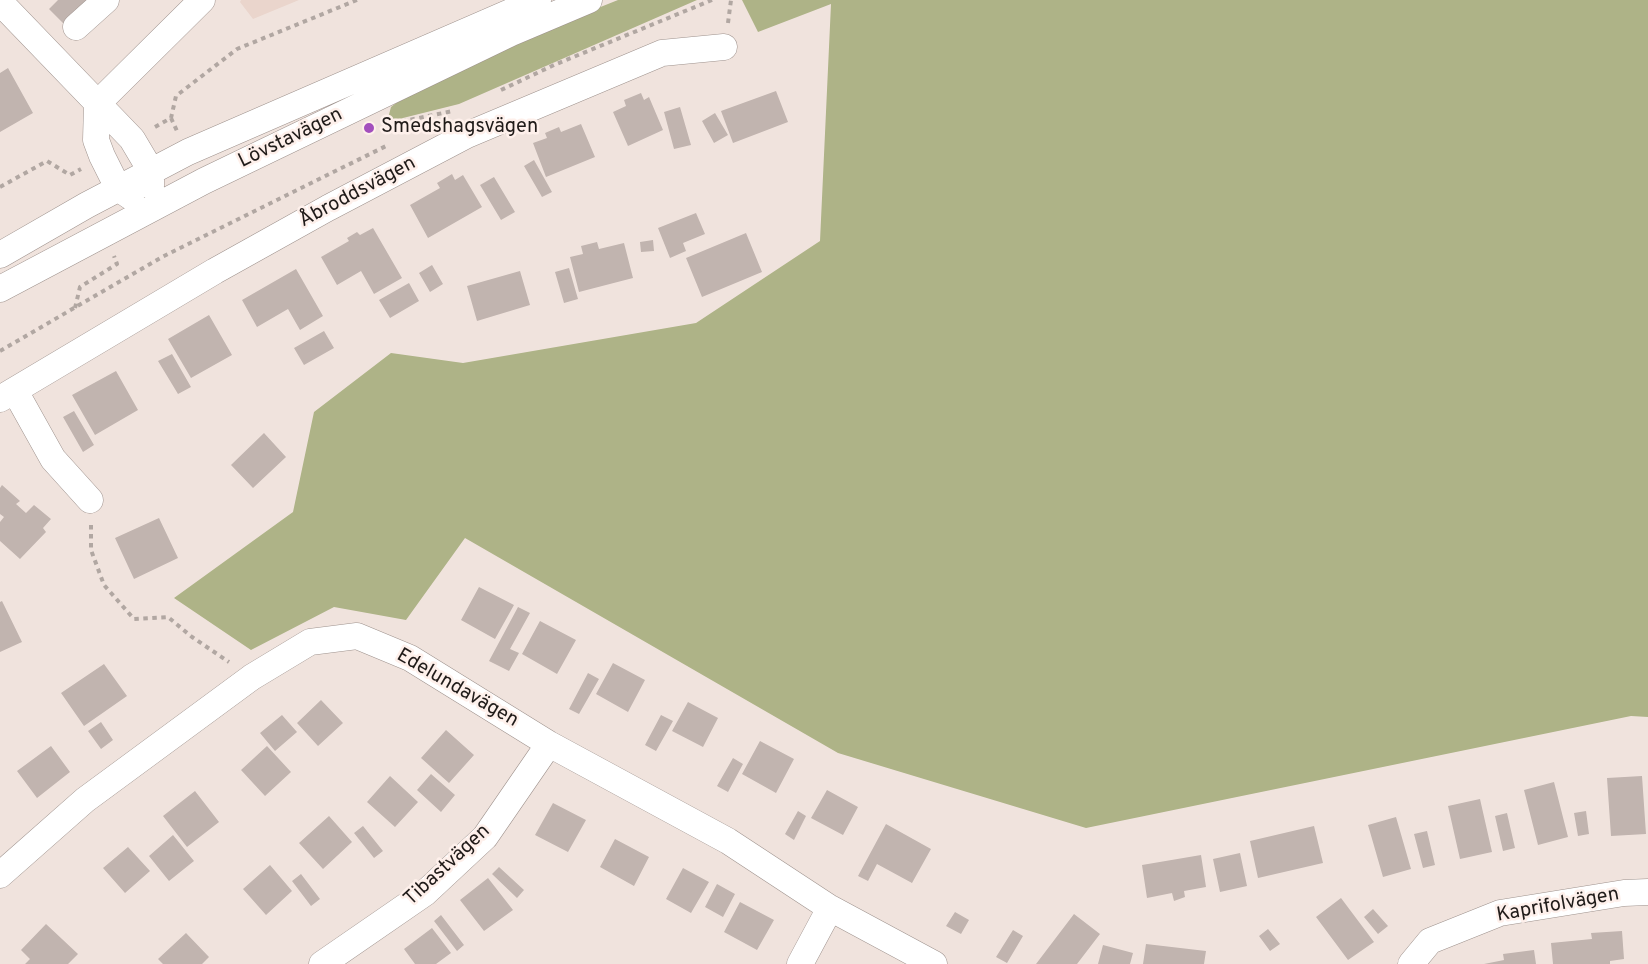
<!DOCTYPE html>
<meta charset="utf-8">
<style>
body{margin:0}
canvas{display:block;background:#f0e3dd}
</style>
<canvas width="1648" height="964"></canvas>
<script>
const ctx = document.querySelector('canvas').getContext('2d');
ctx.lineJoin = 'round';
function paint(path, color) { ctx.fillStyle = color; ctx.fill(path, 'evenodd'); }
function stroke(path, color, width, dash) { ctx.strokeStyle = color; ctx.lineWidth = width; ctx.lineCap = dash ? 'butt' : 'round'; ctx.setLineDash(dash || []); ctx.stroke(path); }
function label(font, color, halo, rows, align = 'center') {
  ctx.font = font + ' Overpass,sans-serif'; ctx.lineWidth = 5; ctx.setLineDash([]); ctx.textBaseline = 'middle'; ctx.strokeStyle = halo; ctx.fillStyle = color; for (const [text, x, y, turn = 0] of rows) {
    ctx.save(); ctx.translate(x, y); ctx.rotate((+turn || 0) * Math.PI / 180); ctx.textAlign = isNaN(turn) ? turn : align; if (halo) ctx.strokeText(text, 0, 0); ctx.fillText(text, 0, 0); ctx.restore();
  }
}
paint(new Path2D(`
 M241,0h58l-46,19 -13,-17z`), '#ead5cc');
paint(new Path2D(`
 M618,0h79l-238,104 -72,18 4,-15 23,-18 149,-67z
 M742,0h906v717l-17,-1 -545,112 -248,-75 -373,-215 -59,82 -72,-13 -83,43 -77,-52 119,-86 21,-100 77,-59 72,10 233,-40 124,-82 11,-237 -73,28z`), '#aeb387');
paint(new Path2D(`
 M58,0h30l-24,24 -15,-15z
 M8,68l25,45 -33,19v-59z
 M776,91l12,31 -55,21 -12,-32z
 M641,93l3,7 5,-3 14,33 -35,16 -15,-34 13,-6 -2,-6z
 M680,107l11,38 -17,4 -10,-37z
 M715,113l13,22 -14,8 -12,-22z
 M581,124l14,33 -49,20 -13,-34 14,-5 -2,-5 14,-6 2,5z
 M534,160l18,32 -10,5 -18,-31z
 M452,174l3,6 8,-5 19,32 -54,31 -18,-33 30,-17 -3,-5z
 M494,177l21,35 -14,8 -21,-35z
 M696,213l9,21 -22,9 3,8 -16,7 -12,-30z
 M373,228l29,50 -28,16 -13,-23 -24,14 -16,-28 28,-16 -2,-3 10,-6 3,3z
 M746,233l16,39 -60,25 -16,-39z
 M653,240l1,11 -13,1 -1,-10z
 M597,242l2,7 25,-6 9,35 -54,14 -9,-35 13,-3 -2,-8z
 M432,265l11,19 -13,8 -11,-19z
 M569,268l9,31 -14,4 -9,-31z
 M296,269l27,47 -23,14 -12,-21 -31,18 -15,-27z
 M520,271l10,34 -53,16 -10,-35z
 M409,283l10,18 -29,17 -11,-18z
 M209,315l23,40 -41,23 -23,-39z
 M324,331l10,17 -30,17 -10,-17z
 M172,354l19,33 -13,7 -20,-33z
 M116,371l22,39 -43,25 -23,-40z
 M74,411l20,34 -11,7 -20,-35z
 M264,433l22,24 -33,31 -22,-23z
 M2,485l18,16 -4,3 10,9 8,-8 17,14 -8,9 3,4 -26,27 -20,-18v-19l4,-5 -4,-3v-26z
 M159,518l19,40 -44,21 -19,-41z
 M479,587l35,18 -19,34 -34,-19z
 M2,601l20,41 -22,10v-50z
 M518,607l12,6 -20,36 9,4 -10,18 -20,-10z
 M540,621l36,19 -19,34 -35,-20z
 M613,663l32,17 -17,32 -32,-18z
 M104,664l23,32 -43,30 -23,-33z
 M588,673l11,6 -20,35 -10,-5z
 M321,700l22,23 -25,23 -21,-23z
 M688,702l30,16 -15,29 -31,-16z
 M282,715l15,17 -22,19 -15,-18z
 M661,715l12,6 -17,30 -11,-6z
 M101,722l12,18 -12,9 -13,-18z
 M446,730l28,25 -25,28 -28,-25z
 M760,741l34,18 -18,34 -34,-19z
 M51,746l19,26 -33,26 -20,-27z
 M267,746l24,26 -26,24 -24,-26z
 M733,758l10,6 -15,28 -11,-6z
 M431,774l24,21 -14,17 -24,-22z
 M390,776l28,26 -23,25 -28,-25z
 M1642,776l4,58 -35,2 -4,-58z
 M1554,782l14,55 -30,8 -14,-55z
 M827,790l31,17 -15,28 -32,-17z
 M195,791l24,31 -32,25 -24,-31z
 M1480,799l12,53 -32,7 -12,-53z
 M553,803l33,17 -18,32 -33,-17z
 M798,811l8,5 -12,24 -9,-6z
 M1586,811l3,23 -11,2 -4,-23z
 M1507,813l8,35 -12,3 -8,-35z
 M329,816l23,26 -29,27 -24,-26z
 M1396,817l15,52 -28,8 -15,-52z
 M886,824l45,25 -19,34 -35,-19 -9,17 -10,-5z
 M363,826l20,25 -9,7 -20,-25z
 M1314,826l9,37 -65,15 -8,-37z
 M1427,831l8,34 -12,3 -9,-34z
 M173,835l21,26 -25,20 -20,-25z
 M615,839l34,18 -15,29 -34,-19z
 M128,847l22,24 -25,22 -22,-25z
 M1240,853l7,33 -27,6 -7,-33z
 M1201,855l5,32 -22,4 1,6 -11,4 -2,-8 -25,5 -5,-33z
 M270,865l22,26 -26,24 -23,-26z
 M499,867l25,23 -7,8 -25,-24z
 M683,868l26,14 -18,31 -25,-14z
 M301,874l19,25 -9,7 -19,-25z
 M488,878l25,32 -29,21 -24,-31z
 M717,884l18,10 -12,23 -18,-10z
 M1341,898l33,44 -26,18 -32,-43z
 M740,902l34,18 -17,30 -33,-18z
 M1373,909l15,17 -10,8 -14,-17z
 M955,912l14,8 -8,14 -15,-8z
 M1074,914l26,20 -23,30h-41z
 M441,915l23,30 -7,6 -23,-30z
 M46,924l32,30 -10,10h-43l5,-5 -9,-9z
 M432,928l19,25 -15,11h-21l-11,-15z
 M1268,929l12,15 -10,7 -11,-15z
 M1013,930l10,6 -16,27 -11,-6z
 M1622,931l2,28 -14,2v3h-57l-2,-21 41,-4 -1,-6z
 M186,933l23,24 -7,7h-39l-5,-5z
 M1146,944l60,7 -2,13h-61z
 M1103,945l30,8 -3,11h-32z
 M1534,950l2,14h-52l20,-4 -1,-6z`), '#c1b4af');
const minor = new Path2D(`
 M0,2l132,137 19,32v15
 M76,27l30,-27
 M97,104l105,-104
 M97,104l-1,36 6,16 16,32 13,9
 M0,255l87,-50 101,-53 350,-152
 M0,289l204,-108 307,-148 78,-33
 M15,391l38,68 37,41
 M0,399l215,-128 113,-63 139,-73 195,-82 62,-6
 M0,875l85,-75 167,-123 58,-35 47,-6 53,22 139,86 179,97 102,67 104,56
 M322,964l103,-71 60,-56 64,-93
 M800,964l30,-56
 M1411,964l19,-23 70,-28 124,-20 24,-1`);
stroke(minor, '#9e928d', 27);
stroke(new Path2D(`
 M728,23l3,-23
 M501,90l53,-25 158,-65
 M171,118l6,13
 M384,125l69,-14
 M155,127l16,-9 5,-22 61,-47 120,-49
 M0,187l47,-26 23,14 11,-6
 M75,308l5,-21 37,-23 -3,-8
 M0,351l162,-94 224,-111
 M91,525v25l13,35 30,34 34,-2 24,20 37,25`), '#b1a7a2', 4, [4.5, 4.5]);
stroke(minor, '#fff', 26);
for (const [x, y, r, color] of [
 [369,128,6,"#a34fbd"]
]) { const dot = new Path2D(); dot.arc(x, y, r, 0, 2 * Math.PI); ctx.fillStyle = color; ctx.fill(dot); stroke(dot, '#fef0eb', 2); }
label('20px', '#201b19', '#fef0eb', [
 ["Smedshagsvägen",381,128]
], 'left');
label('20px', '#201b19', '#fef0eb', [
 ["Lövstavägen",291,139,-26],
 ["Åbroddsvägen",358,193,-28],
 ["Edelundavägen",457,689,30],
 ["Tibastvägen",448,866,-43],
 ["Kaprifolvägen",1558,906,-10]
]);
</script>
